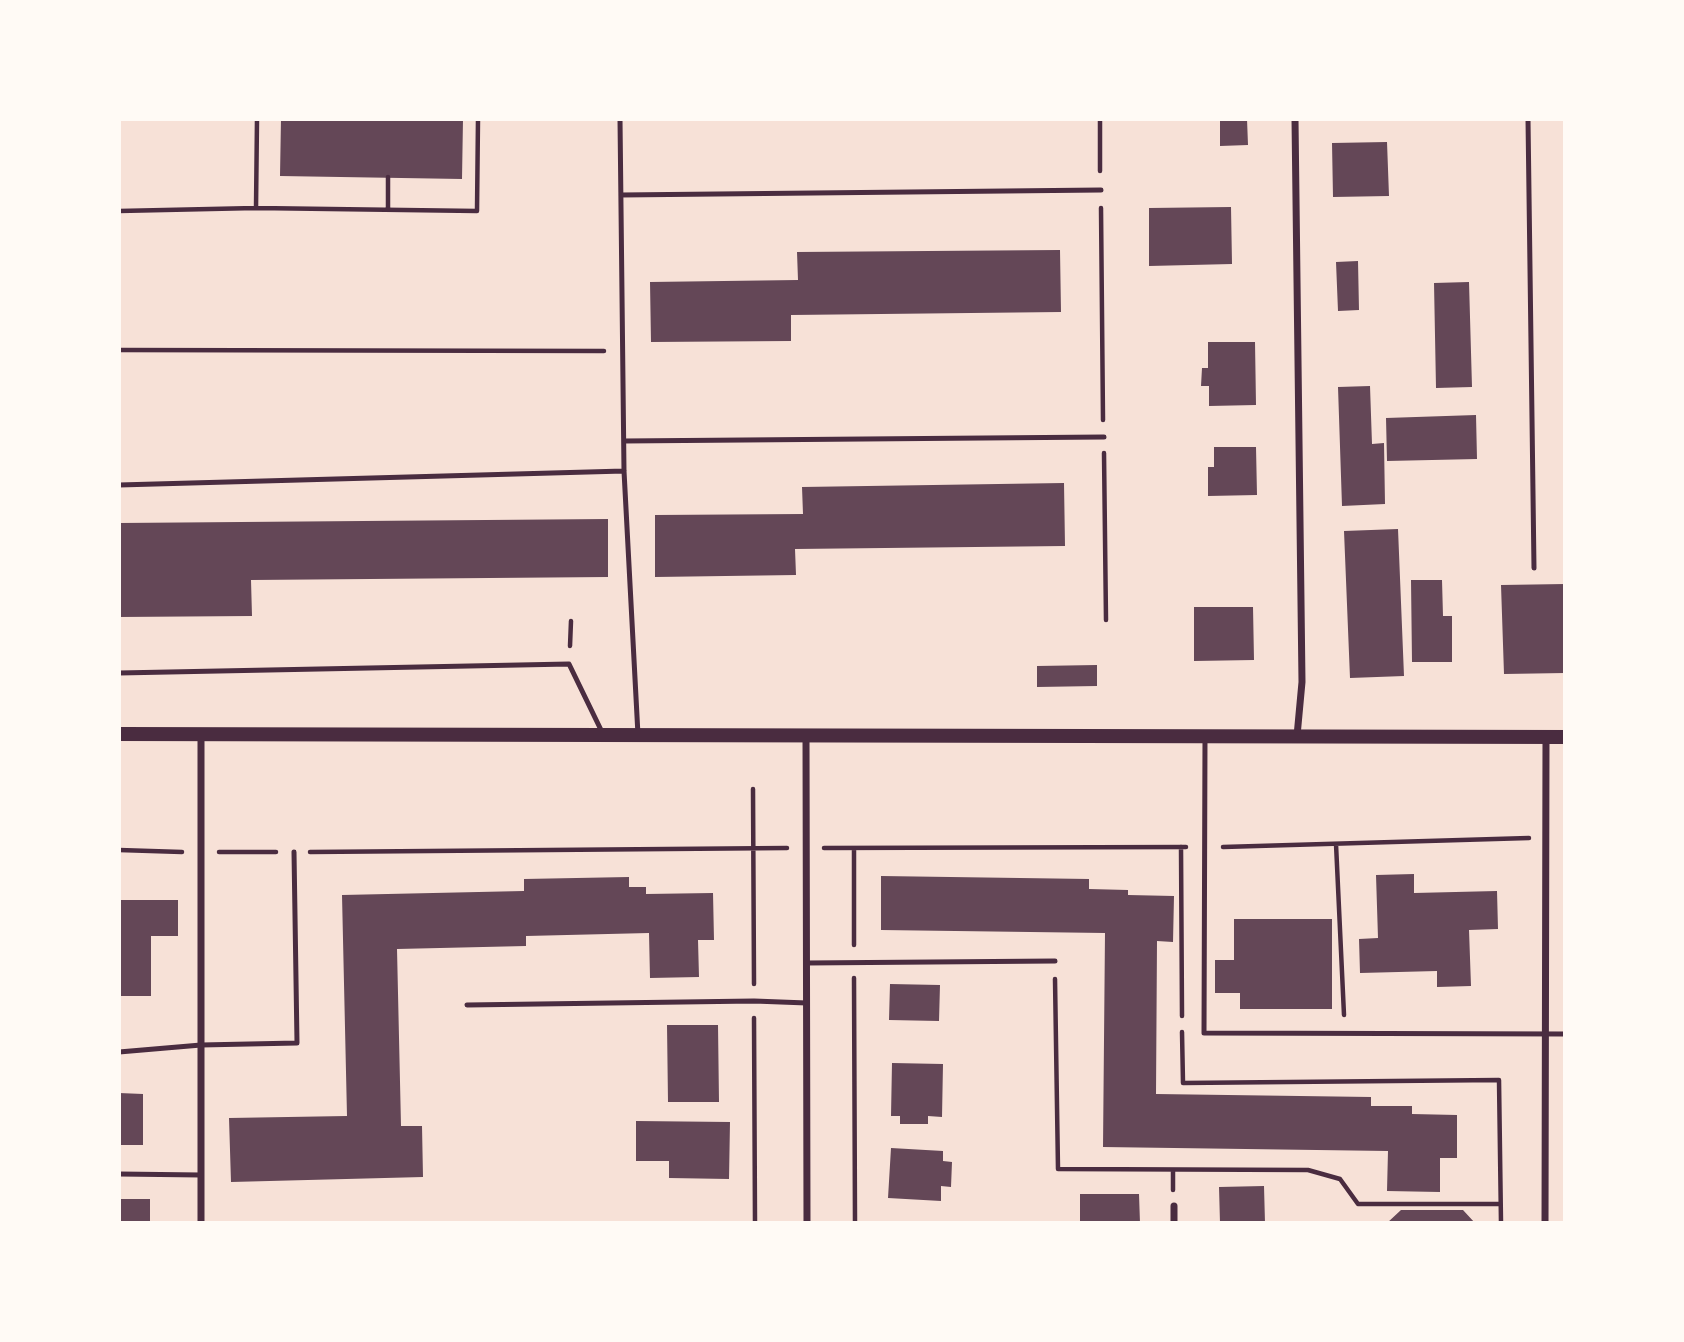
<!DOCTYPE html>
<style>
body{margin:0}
#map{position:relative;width:1684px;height:1342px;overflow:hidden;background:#f7e1d7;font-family:Montserrat,sans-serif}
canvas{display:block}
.frame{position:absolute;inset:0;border:121px solid #fffaf5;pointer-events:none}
</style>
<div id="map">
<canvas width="1684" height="1342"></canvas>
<div class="frame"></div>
</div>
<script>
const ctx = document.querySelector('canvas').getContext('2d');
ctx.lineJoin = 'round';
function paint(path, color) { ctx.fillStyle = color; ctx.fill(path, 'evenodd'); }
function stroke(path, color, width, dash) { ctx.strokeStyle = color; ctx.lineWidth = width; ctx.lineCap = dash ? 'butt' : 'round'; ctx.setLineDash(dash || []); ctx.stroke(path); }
paint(new Path2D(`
 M281,119h182l-1,60 -182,-3z
 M1220,119h27l1,26 -28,1z
 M1387,142l2,54 -56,1 -1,-54z
 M1231,207l1,57 -83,2v-58z
 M1060,250l1,62 -270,3v26l-140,1 -1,-60 148,-2 -1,-28z
 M1358,261l1,49 -21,1 -2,-49z
 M1469,282l3,105 -36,1 -2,-105z
 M1208,342h47l1,63 -47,1v-20h-8l1,-18h6z
 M1370,386l2,58 12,-1 1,61 -43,2 -4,-119z
 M1476,415l1,44 -90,2 -1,-43z
 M1214,447h42l1,48 -49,1v-29h6z
 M1064,483l1,63 -270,3 1,26 -141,2v-62l148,-1 -1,-27z
 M608,519v58l-357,3 1,36 -133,1v-94z
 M1398,529l6,147 -54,2 -6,-147z
 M1411,580h31l1,36h9v46h-40z
 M1565,584v89l-61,1 -3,-89z
 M1194,607h59l1,53 -60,1z
 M1097,665v21l-60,1v-21z
 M1414,874v19l83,-2 1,38 -29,1 2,56 -34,1v-16l-77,2 -1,-34 19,-1 -2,-63z
 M881,876l208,3v10l39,1v5l46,1 -1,46 -16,-1 -1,153 215,3v9h41v8l45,1v43h-17v34l-53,-1 1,-40 -285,-4 2,-214 -224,-3z
 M629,877v10h17v7l67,-1 1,47h-16l1,37 -49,1 -1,-45 -123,3v10l-129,3 4,177h21l1,51 -192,5 -2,-64 118,-2 -5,-221 182,-4v-12z
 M119,900h59v36h-27v60h-32z
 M1234,919h98v90h-92v-16h-25v-33h19z
 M890,984l50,1 -1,36 -50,-1z
 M667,1025h51l1,77h-51z
 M892,1063l51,1 -1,53 -14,-1v8h-28v-8h-9z
 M119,1093l24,1v51h-24z
 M636,1121l94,1 -1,57 -60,-1v-17h-33z
 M891,1148l52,3v10l9,1 -1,25 -10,-1v15l-53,-3z
 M1264,1186l1,37h-45l-1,-36z
 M1080,1194h59l1,29h-60z
 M119,1199h31v24h-31z
 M1401,1210h62l12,13h-88z`), '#644757');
stroke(new Path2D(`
 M257,119l-1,89 221,3 1,-92
 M1100,119v52
 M388,177v33
 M1101,208l2,212
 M119,211l137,-3
 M119,350l485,1
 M1104,453l2,167
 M570,646l1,-25
 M753,789l1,195
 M1336,844l8,171
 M1181,847l1,169
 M1223,847l306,-9
 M824,848l362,-1
 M119,850l63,2
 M219,852h57
 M310,852l477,-4
 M854,945v-97
 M854,978l1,245
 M1055,979l3,190 250,1 32,9 18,25h142
 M754,1018l1,205
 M1182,1032l1,51 316,-3 2,143
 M1173,1170v20`), '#4a2c40', 4.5);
stroke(new Path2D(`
 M620,119l4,352 14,264
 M1528,119l6,449
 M621,195l480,-5
 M624,441l480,-4
 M119,485l505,-14
 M119,673l450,-9 33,68
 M1205,738l-1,295 361,1
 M807,963l248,-2
 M467,1005l287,-4 53,2
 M119,1052l82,-7 96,-2 -3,-191
 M119,1174l82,1`), '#4a2c40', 5);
stroke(new Path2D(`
 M1295,119l7,563 -5,54
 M201,735v488
 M806,736l1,487
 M1174,1206v17
 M1545,1223l1,-486`), '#4a2c40', 7);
stroke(new Path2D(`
 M119,734l1446,3`), '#4a2c40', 14);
</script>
